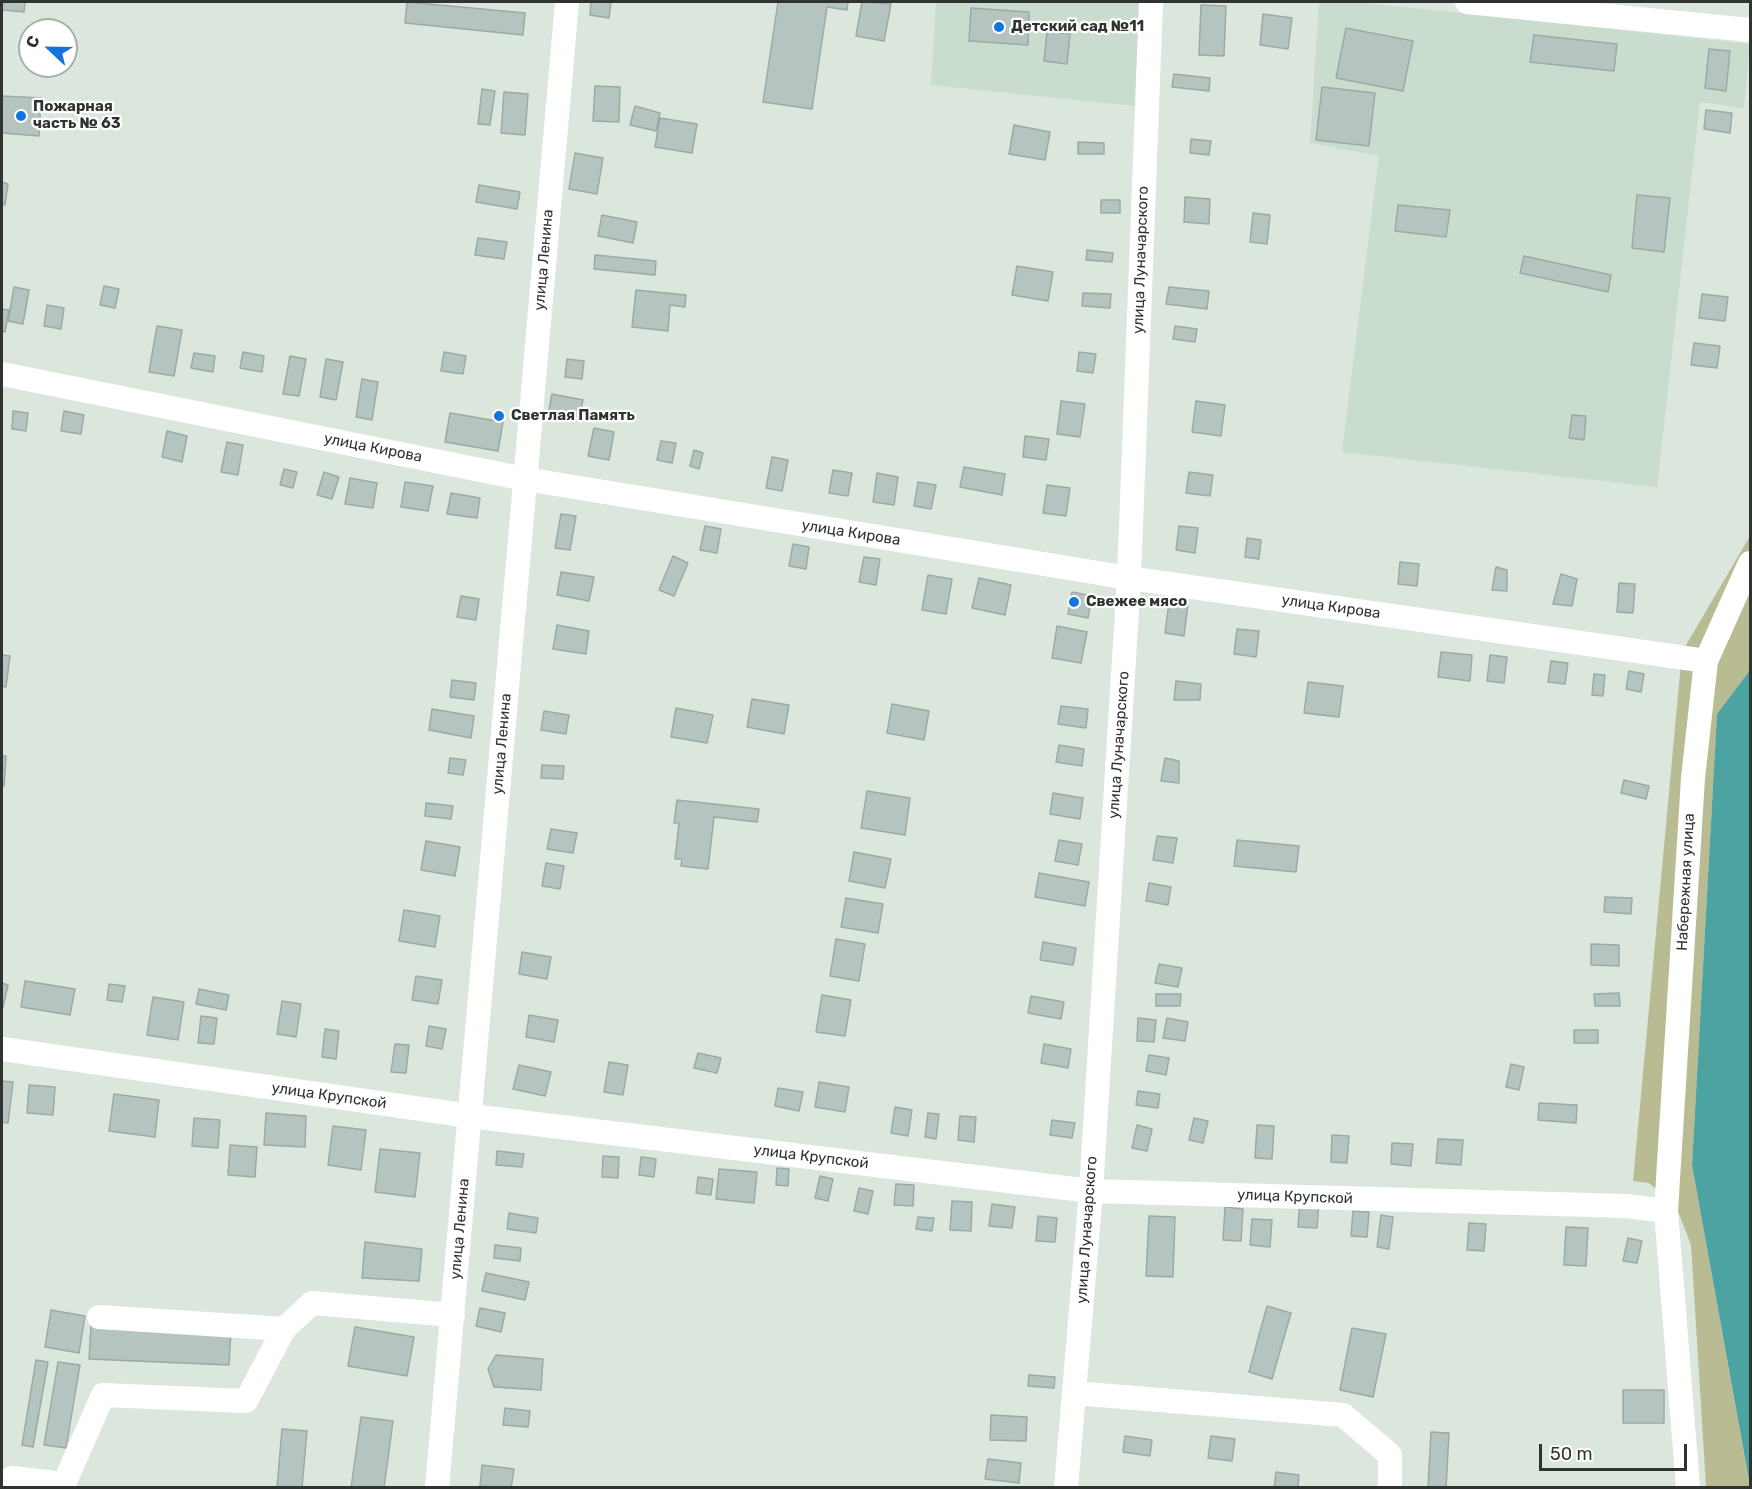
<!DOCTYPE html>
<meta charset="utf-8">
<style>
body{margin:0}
#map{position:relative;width:1752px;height:1489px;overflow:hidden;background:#dbe7dd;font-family:Rubik,sans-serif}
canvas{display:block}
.frame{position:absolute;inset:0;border:3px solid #2f3430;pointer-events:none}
.north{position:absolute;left:18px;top:18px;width:60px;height:60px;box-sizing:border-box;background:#fff;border:2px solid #acaeac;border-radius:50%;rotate:292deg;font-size:16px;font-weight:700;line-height:24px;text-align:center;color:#2f3430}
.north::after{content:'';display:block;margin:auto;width:21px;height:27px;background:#1275de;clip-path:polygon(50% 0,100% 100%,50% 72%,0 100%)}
.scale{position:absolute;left:1539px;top:1444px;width:148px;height:27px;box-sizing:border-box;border:3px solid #2f3430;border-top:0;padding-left:8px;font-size:18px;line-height:21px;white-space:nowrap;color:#2f3430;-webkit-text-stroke:4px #fff;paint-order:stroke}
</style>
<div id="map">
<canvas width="1752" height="1489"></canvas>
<div class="frame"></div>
<div class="north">С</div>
<div class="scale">50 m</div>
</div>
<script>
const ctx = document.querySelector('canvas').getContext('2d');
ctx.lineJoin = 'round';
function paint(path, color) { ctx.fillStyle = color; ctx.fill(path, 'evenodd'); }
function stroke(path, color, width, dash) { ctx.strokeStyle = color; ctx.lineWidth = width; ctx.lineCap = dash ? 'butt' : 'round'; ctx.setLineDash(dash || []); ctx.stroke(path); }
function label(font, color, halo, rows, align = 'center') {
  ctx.font = font + ' Rubik,sans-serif'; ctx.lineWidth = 4.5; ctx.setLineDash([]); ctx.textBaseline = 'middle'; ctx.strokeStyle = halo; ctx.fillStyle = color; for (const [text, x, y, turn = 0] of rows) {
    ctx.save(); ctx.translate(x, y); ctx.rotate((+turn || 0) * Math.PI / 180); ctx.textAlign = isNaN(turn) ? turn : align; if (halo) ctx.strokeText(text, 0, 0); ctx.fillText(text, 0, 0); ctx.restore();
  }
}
paint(new Path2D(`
 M936,2h203l-4,104 -204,-21z
 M1319,2h38l393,42 -6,64 -44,-6 -43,385 -315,-35 37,-296 -69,-13z`), '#c9dccd');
paint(new Path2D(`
 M1750,536v134l-33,44 -25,451 58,322h-44l-15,-242 -15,-39 -27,-23 -16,-2 49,-529z`), '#b9bc92');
paint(new Path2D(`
 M1750,670v816l-58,-321 25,-451z`), '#4da3a1');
const building = new Path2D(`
 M2,2h23l-1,10 -22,-2z
 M407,2l118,11 -2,22 -118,-12z
 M591,2h20l-2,16 -19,-3z
 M778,2h70l-1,8 -20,-3 -15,102 -49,-7z
 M862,2l29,2 -7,37 -28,-5z
 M1201,5l25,1 -2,50 -25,-1z
 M971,8l58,4 -1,33 -59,-4z
 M1263,14l29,4 -4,31 -28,-4z
 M1346,28l67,13 -10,50 -67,-13z
 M1047,32l23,2 -3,30 -23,-3z
 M1534,35l83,9 -3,27 -84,-9z
 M1709,49l21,2 -4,40 -21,-3z
 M1174,74l36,4 -1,13 -37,-4z
 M595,86l25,1 -1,35 -26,-1z
 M1322,87l53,6 -6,53 -53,-6z
 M482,89l13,2 -5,34 -12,-1z
 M504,92l24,2 -3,41 -24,-2z
 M2,96l39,2 -2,38 -37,-3z
 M635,106l25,7 -4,18 -26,-6z
 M1706,110l26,3 -2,20 -26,-4z
 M660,118l37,6 -5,29 -37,-6z
 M1014,125l36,7 -5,28 -36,-6z
 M1191,139l20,2 -2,14 -19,-2z
 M1078,142l26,1v11h-26z
 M575,153l28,5 -6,36 -28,-5z
 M2,182l6,2 -3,21 -3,-1z
 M479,185l41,7 -3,17 -41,-7z
 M1637,195l33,3 -6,54 -32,-4z
 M1185,197l25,2 -1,25 -25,-2z
 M1101,200h19v13h-19z
 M1398,205l52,5 -4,27 -51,-6z
 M1253,213l17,2 -3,29 -17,-2z
 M602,215l35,7 -4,21 -35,-7z
 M478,238l29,4 -3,17 -29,-4z
 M1087,250l26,3 -1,9 -26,-2z
 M595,255l61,6 -1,14 -61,-6z
 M1524,256l87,19 -3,17 -88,-19z
 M1017,266l36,6 -5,29 -36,-6z
 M104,286l15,3 -4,19 -15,-3z
 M14,287l15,3 -6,34 -15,-3z
 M1169,287l40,4 -2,18 -41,-5z
 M636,290l50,5 -1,12 -15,-2 -2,26 -36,-4z
 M1083,293l28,1 -1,14 -28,-2z
 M1702,294l26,3 -3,24 -26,-3z
 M47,305l17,3 -3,21 -17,-3z
 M2,309l7,1 -4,22 -3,-1z
 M157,326l25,4 -8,46 -25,-4z
 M1175,326l22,3 -2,13 -22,-3z
 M1694,343l26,3 -3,22 -26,-3z
 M243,352l21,4 -2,16 -22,-4z
 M444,352l22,4 -3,18 -22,-3z
 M1079,352l17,2 -3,19 -16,-2z
 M194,353l21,3 -2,16 -22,-4z
 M290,356l16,3 -7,37 -16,-2z
 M326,359l17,3 -7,38 -16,-3z
 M567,359l17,2 -2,18 -17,-2z
 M362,379l16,3 -6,38 -16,-3z
 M552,394l31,6 -4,17 -30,-7z
 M1061,401l24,3 -5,33 -23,-3z
 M1196,401l29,4 -4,31 -29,-4z
 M13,411l15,2 -2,18 -14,-2z
 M64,411l20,4 -3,19 -20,-3z
 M450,413l53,9 -5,29 -53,-9z
 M1572,415l14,1 -2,24 -15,-2z
 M594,428l20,4 -5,28 -21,-4z
 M167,431l20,5 -5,26 -20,-5z
 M1025,436l24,3 -3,21 -23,-3z
 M661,441l15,2 -4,20 -15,-3z
 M227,442l16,3 -5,30 -17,-3z
 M694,450l9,3 -4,16 -9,-3z
 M772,457l16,3 -6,31 -16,-3z
 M964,467l41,7 -3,21 -42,-8z
 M284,469l13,3 -4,16 -13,-3z
 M833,470l19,3 -4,23 -19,-3z
 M324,472l15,5 -7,22 -15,-4z
 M1189,472l24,3 -3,21 -24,-3z
 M877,473l21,4 -4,28 -21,-3z
 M350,478l27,5 -4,25 -28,-4z
 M405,482l28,4 -5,25 -27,-4z
 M918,482l18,3 -5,24 -17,-3z
 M1047,485l23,3 -4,28 -23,-3z
 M451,493l29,5 -3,20 -30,-4z
 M561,514l15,2 -6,34 -15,-2z
 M705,526l16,3 -4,24 -17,-3z
 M1179,526l19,2 -3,25 -19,-3z
 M1247,538l14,2 -2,19 -14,-2z
 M793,544l16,3 -3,22 -17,-3z
 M673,556l15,7 -14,33 -15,-6z
 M864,557l16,2 -4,26 -17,-3z
 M1400,562l19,2 -2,22 -19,-2z
 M1496,567l11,3v21l-15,-1z
 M561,572l33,5 -5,24 -32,-6z
 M1561,574l16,5 -5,27 -19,-2z
 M928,575l24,4 -6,35 -24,-4z
 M979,578l32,7 -6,30 -33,-7z
 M1619,583l16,1 -2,29 -16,-1z
 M1072,592l20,4 -4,22 -20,-4z
 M461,596l18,3 -3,21 -19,-3z
 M1169,602l19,2 -4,32 -19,-3z
 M557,625l32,6 -3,23 -33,-5z
 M1057,626l30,6 -6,31 -29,-5z
 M1237,629l22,2 -3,26 -22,-3z
 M1441,652l31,3 -2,26 -32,-4z
 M2,655l8,1 -4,31 -4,-1z
 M1490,655l17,2 -3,26 -17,-2z
 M1551,661l17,2 -3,21 -17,-2z
 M1629,671l15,3 -3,18 -15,-3z
 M1594,674l11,1 -2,21 -11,-1z
 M452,680l24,3 -2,17 -24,-3z
 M1176,681l25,3 -1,16h-26z
 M1308,682l35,4 -4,31 -35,-4z
 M752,699l37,6 -5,29 -37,-7z
 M892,704l37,7 -5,29 -37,-7z
 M1061,706l27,3 -2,19 -28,-4z
 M676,708l37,7 -6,28 -36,-6z
 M432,709l42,7 -3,22 -42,-8z
 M544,711l25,4 -3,19 -25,-4z
 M1059,745l25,4 -2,17 -26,-4z
 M2,756h4l-2,30h-2z
 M450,758l16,2 -3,15 -15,-2z
 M1165,758l14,3v22l-18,-2z
 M542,765l22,1 -1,13 -22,-1z
 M1624,780l25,6 -3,13 -25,-6z
 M867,791l43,7 -5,37 -44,-7z
 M1053,793l30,5 -3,21 -30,-5z
 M677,800l82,9 -2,13 -43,-5 -6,52 -27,-3 1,-7h-7l4,-36h-5z
 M426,803l27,3 -2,13 -26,-3z
 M551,829l26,4 -4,20 -26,-4z
 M1157,836l20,2 -4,25 -20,-3z
 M1059,840l23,4 -4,21 -23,-4z
 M1237,840l62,6 -3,26 -62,-6z
 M426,841l34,6 -5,29 -34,-6z
 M854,852l37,7 -6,29 -36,-7z
 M546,863l18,3 -4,23 -18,-3z
 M1039,873l50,9 -4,24 -50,-9z
 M1149,883l22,4 -3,18 -22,-4z
 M1605,897l27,1 -1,16 -27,-2z
 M846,898l37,6 -5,29 -37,-6z
 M404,910l36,6 -5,31 -36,-6z
 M836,939l29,5 -6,37 -29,-5z
 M1043,942l33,6 -3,17 -33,-5z
 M1591,944l28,1v21l-28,-1z
 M522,952l29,5 -4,22 -28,-5z
 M1159,964l23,4 -4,19 -23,-4z
 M416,976l26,4 -4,24 -26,-4z
 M25,981l50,8 -5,26 -49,-8z
 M2,983l6,2 -5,22h-1z
 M109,984l16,2 -3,16 -15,-2z
 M199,989l30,6 -3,15 -30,-6z
 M1619,993l1,13h-25l-1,-12z
 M1156,994h25l-1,12h-24z
 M822,995l29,5 -6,36 -29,-4z
 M1031,996l33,6 -3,17 -33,-6z
 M153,997l31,5 -6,38 -31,-5z
 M282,1001l19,3 -5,33 -19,-3z
 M529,1015l29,5 -4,22 -28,-5z
 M201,1016l16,2 -3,26 -16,-1z
 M1138,1018l18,2 -2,22 -17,-1z
 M1167,1018l21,4 -3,19 -22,-3z
 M429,1026l17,3 -4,20 -16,-3z
 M325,1029l14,2 -3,28 -14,-2z
 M1574,1030h24v13h-24z
 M395,1044l14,1 -3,28 -15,-1z
 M1044,1044l27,5 -3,19 -27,-5z
 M698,1053l23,5 -4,15 -23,-5z
 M1149,1055l20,3 -3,17 -20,-4z
 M609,1062l19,3 -5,30 -19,-3z
 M1511,1064l13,3 -5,23 -13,-3z
 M519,1065l32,7 -6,24 -32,-7z
 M2,1081l11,1 -5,41 -6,-1z
 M819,1082l30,5 -4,25 -30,-5z
 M29,1085l26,2 -2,28 -26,-2z
 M778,1088l25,4 -4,19 -24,-5z
 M1138,1091l22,3 -2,14 -22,-3z
 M114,1094l45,6 -4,37 -46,-6z
 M1539,1103l38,2 -1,18 -38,-3z
 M895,1107l17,3 -4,26 -17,-3z
 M266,1113l40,3 -1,31 -41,-2z
 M928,1113l11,1 -3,25 -11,-2z
 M960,1116l16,1 -2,25 -16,-2z
 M194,1118l26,2 -2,28 -26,-2z
 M1194,1118l14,3 -5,22 -14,-3z
 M1052,1120l23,3 -3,15 -22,-3z
 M1137,1125l15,4 -5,22 -15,-3z
 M1257,1125l17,1 -2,33 -17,-1z
 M333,1126l33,4 -5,40 -33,-5z
 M1332,1135l17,1 -2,27 -16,-1z
 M1438,1139l25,1 -2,25 -25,-2z
 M1392,1143l21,1 -2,22 -20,-2z
 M230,1145l27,2 -2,30 -27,-2z
 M380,1149l40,4 -5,44 -40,-5z
 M497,1151l27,3 -2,13 -26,-2z
 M603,1156l16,1 -1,21 -16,-1z
 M641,1157l15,2 -2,18 -15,-2z
 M777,1168l12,1 -1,17 -12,-1z
 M719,1169l38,3 -3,31 -38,-4z
 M820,1176l13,3 -5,22 -13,-3z
 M698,1177l15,2 -2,16 -15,-2z
 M896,1184l18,1 -1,21 -19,-1z
 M859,1188l14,3 -5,23 -14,-3z
 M952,1201l20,1 -1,29 -21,-1z
 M1300,1201l19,1 -2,26 -19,-1z
 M992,1204l23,3 -3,21 -23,-2z
 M1225,1207l18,2 -2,32 -18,-1z
 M1353,1211l16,1 -2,25 -16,-1z
 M509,1213l29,5 -2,15 -29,-4z
 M1381,1215l12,2 -4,32 -12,-2z
 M1038,1216l19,2 -2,24 -19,-1z
 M1149,1216l26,1 -2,60 -27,-1z
 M918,1217l16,1 -2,13 -16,-2z
 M1252,1219l20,1 -2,27 -20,-2z
 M1469,1223l17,1 -2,27 -17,-1z
 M1566,1227l22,1 -2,38 -22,-1z
 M1628,1238l14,3 -5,22 -14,-2z
 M365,1242l57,7 -3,32 -57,-3z
 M495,1245l26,3 -1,13 -26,-3z
 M486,1273l43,9 -4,18 -43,-9z
 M1267,1306l24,7 -19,66 -23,-7z
 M480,1308l25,5 -4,19 -25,-6z
 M51,1310l34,6 -6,37 -34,-6z
 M91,1325l140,6 -2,34 -140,-6z
 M355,1327l59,10 -7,39 -59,-10z
 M1352,1328l34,6 -13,63 -33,-7z
 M496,1355l47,4 -2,31 -47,-3 -6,-18z
 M36,1360l12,2 -15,85 -11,-2z
 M58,1362l22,3 -14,83 -22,-3z
 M1029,1375l26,2 -1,11 -26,-2z
 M1623,1390h41v33h-41z
 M505,1408l25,3 -2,16 -25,-2z
 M991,1415l36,2 -1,24 -36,-1z
 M361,1417l32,4 -9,67h-33z
 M282,1429l25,2 -5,57h-25z
 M1431,1432l18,1 -3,55h-18z
 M1125,1436l27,4 -2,16 -27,-4z
 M1211,1436l24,3 -3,22 -24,-3z
 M988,1459l33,4 -2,20 -34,-4z
 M482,1465l32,4 -3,19 -31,-2z
 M1276,1472l23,3 -1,13h-24z`);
paint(building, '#b5c4bf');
stroke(building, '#9baaa5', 1.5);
stroke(new Path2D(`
 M1467,2l283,28
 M2,374l523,105 604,99 577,83
 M2,1049l468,67 621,75 535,15 40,5 22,277
 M1666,1211l27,-433 13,-117 44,-98
 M99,1317l185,12
 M1074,1393l269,22 47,40v33
 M12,1478l52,6 39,-89 143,6 38,-72 28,-26 141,12
 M437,1488l130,-1486
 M1066,1488l25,-297 38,-613 22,-576`), '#fff', 24);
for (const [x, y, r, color] of [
 [999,27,6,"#1275de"],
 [21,116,6,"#1275de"],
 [499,416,6,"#1275de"],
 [1074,602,6,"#1275de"]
]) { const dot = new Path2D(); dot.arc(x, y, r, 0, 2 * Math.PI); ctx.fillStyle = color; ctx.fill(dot); stroke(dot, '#fff', 2); }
label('bold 15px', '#2f3430', '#fff', [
 ["Детский сад №11",1011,27],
 ["Пожарная",33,107],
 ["часть № 63",33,124],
 ["Светлая Память",511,416],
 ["Свежее мясо",1086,602]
], 'left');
label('15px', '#2f3430', '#fff', [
 ["улица Ленина",544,260,-85],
 ["улица Луначарского",1141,260,-88],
 ["улица Кирова",373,448,11],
 ["улица Кирова",851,533,9],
 ["улица Кирова",1331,607,8],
 ["улица Ленина",502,744,-85],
 ["улица Луначарского",1119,745,-86],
 ["Набережная улица",1686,882,-87],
 ["улица Крупской",329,1096,8],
 ["улица Крупской",811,1157,7],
 ["улица Крупской",1295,1197,2],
 ["улица Ленина",460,1229,-85],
 ["улица Луначарского",1087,1230,-86]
]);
</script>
